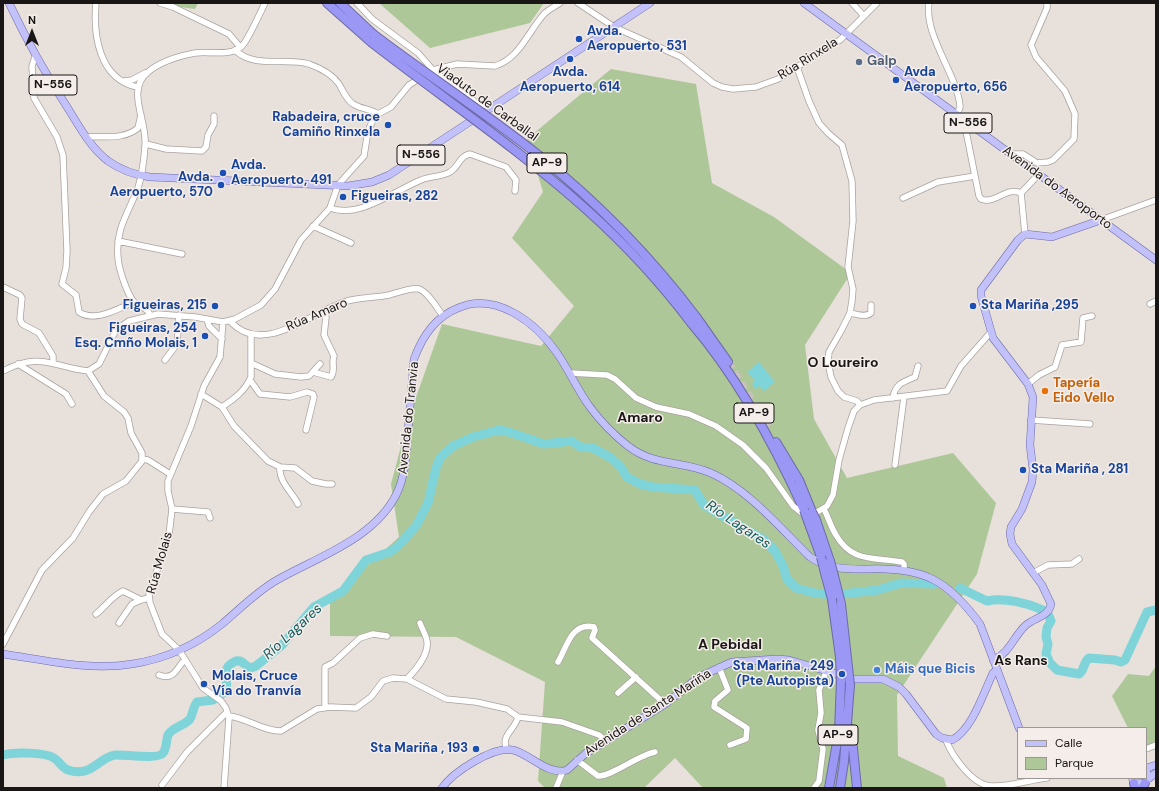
<!DOCTYPE html>
<meta charset="utf-8">
<style>
body{margin:0}
#map{position:relative;width:1159px;height:791px;overflow:hidden;background:#e7e0db;font-family:"DM Sans",sans-serif}
canvas{display:block}
.frame{position:absolute;inset:0;border:4px solid #191615;pointer-events:none}
.legend{position:absolute;left:1017px;top:727px;width:130px;height:52px;box-sizing:border-box;background:#f4ede9;border:1px solid #9c9794;margin:0;padding:5px 7px;list-style:none;font-size:12px;color:#191615}
.legend li{display:flex;align-items:center;gap:8px;height:20px}
.legend b{width:20px;border:1px solid #9c9794}
.north{position:absolute;left:12px;top:12px;width:40px;height:40px;-webkit-text-stroke:3px #f4ede9;paint-order:stroke;rotate:0deg;font-size:11px;font-weight:700;line-height:16px;text-align:center;color:#191615}
.north::after{content:'';display:block;margin:auto;width:14px;height:18px;background:#191615;clip-path:polygon(50% 0,100% 100%,50% 72%,0 100%)}
</style>
<div id="map">
<canvas width="1159" height="791"></canvas>
<div class="frame"></div>
<ul class="legend">
<li><b style="height:5px;background:#c2c1f9"></b>Calle</li>
<li><b style="height:11px;background:#aec798"></b>Parque</li>
</ul>
<div class="north">N</div>
</div>
<script>
const ctx = document.querySelector('canvas').getContext('2d');
ctx.lineJoin = 'round';
function paint(path, color) { ctx.fillStyle = color; ctx.fill(path, 'evenodd'); }
function stroke(path, color, width, dash) { ctx.strokeStyle = color; ctx.lineWidth = width; ctx.lineCap = dash ? 'butt' : 'round'; ctx.setLineDash(dash || []); ctx.stroke(path); }
function label(font, color, halo, rows, align = 'center') {
  ctx.font = font + ' "DM Sans",sans-serif'; ctx.lineWidth = 3; ctx.setLineDash([]); ctx.textBaseline = 'middle'; ctx.strokeStyle = halo; ctx.fillStyle = color; for (const [text, x, y, turn = 0] of rows) {
    ctx.save(); ctx.translate(x, y); ctx.rotate((+turn || 0) * Math.PI / 180); ctx.textAlign = isNaN(turn) ? turn : align; if (halo) ctx.strokeText(text, 0, 0); ctx.fillText(text, 0, 0); ctx.restore();
  }
}
paint(new Path2D(`
 M150,3h48l-3,6z
 M379,3h165l-14,20 -100,25z
 M611,69l85,15 16,99 62,34 77,56 -46,72 9,74 33,59 106,-25 43,50 -19,71 -80,121 1,61 46,22 3,10h-244l-28,-30 -31,30h-99l-7,-7 7,-99 -89,-45 -126,-1v-37l69,-62 -8,-53 17,-64 34,-96 99,22 33,-40 -62,-68 31,-46 -16,-53z
 M1156,666v81l-10,4v-23h-18l-16,-32 16,-22 21,2z`), '#aec798');
paint(new Path2D(`
 M759,362l16,20 -11,9 -5,-5 -3,3 -2,-1 -2,-5 3,-2 -8,-9z`), '#7ed4d8');
stroke(new Path2D(`
 M960,588l27,13c17,-4 40,2 56,9
 M1049,616l2,5 -4,7 -1,9 2,7 -2,10 4,9 7,7 22,4c6,-4 4,-12 10,-16l26,2 6,2 4,-2 22,-48 9,-2
 M3,755c11,-3 41,-3 51,3 5,3 8,10 14,12 24,8 31,-13 47,-15 9,-1 43,5 48,-2 4,-5 3,-13 5,-18 5,-8 16,-9 22,-16 3,-5 3,-12 7,-17l16,-2 13,-9c3,-12 -6,-22 8,-29 2,-1 3,-2 6,-1 5,2 6,6 11,7l5,-2 26,-21 32,-38 29,-16 23,-31 24,-8 8,-6 18,-20 12,-23 8,-35 4,-10 13,-12 20,-9 26,-7 10,2 35,12 28,-3 8,6 13,1 18,10 9,8 7,11 13,7 13,3 42,3 9,15 60,35 11,11 8,15 4,13 9,9 18,5 20,2 44,-5 23,-7 33,1`), '#7ed4d8', 9);
stroke(new Path2D(`
 M728,362l40,65`), '#c8c2bd', 8, [8, 4]);
const minor = new Path2D(`
 M96,3c-3,32 3,76 41,84
 M160,3l13,4 56,27 11,13
 M357,3l15,16 46,34 15,17 54,41
 M578,3l36,24 67,30 32,26 9,4 11,2 23,-2 22,-8 62,-39 37,-37
 M852,3l12,13
 M929,3c-5,33 28,71 31,103 0,4 -2,6 -4,8
 M235,50c19,19 51,7 74,14 11,4 23,10 30,20 4,7 7,15 14,20 8,5 18,5 25,10
 M35,57l-3,9 2,32 23,39 6,18 4,96 -1,17 -4,16 14,11 3,17c16,11 40,-4 55,-10
 M797,67l12,34 10,22 9,10 14,12 10,36 1,40 -5,46 5,22 -1,12 -2,12 -9,18 -12,21 -1,10 3,15 7,14 6,6 13,4 3,4
 M124,81l8,-1 13,-7
 M970,125l-4,6 13,65 2,3c14,6 25,-13 40,-6l4,41
 M86,137c17,-1 38,3 52,-9l3,-13
 M146,144l20,5 36,2 4,-4 2,-12 6,-11v-8
 M1010,154h13l14,9 11,-1 5,-2 21,-21 1,-25 -10,-23 -29,-34 -5,-12 16,-37v-5
 M1021,193l17,-18
 M903,198l35,-16 37,-6
 M330,208c29,11 64,-17 91,-28 9,-4 21,-3 29,-8 9,-5 9,-16 20,-18l36,13 10,13 -1,11
 M1101,220l55,-20
 M313,226l38,17
 M118,241l64,13
 M3,287l17,8 2,3 -2,21 2,5 17,9 14,23v6
 M1150,304l6,-3
 M850,313c7,1 15,5 21,0v-8
 M150,315c-3,-9 -11,-7 -16,-13 -7,-8 -16,-35 -16,-45 -3,-27 11,-46 20,-69 4,-13 6,-28 7,-42 3,-24 -20,-56 3,-74 13,-11 31,-16 47,-19 15,-2 36,4 47,-7 6,-6 19,-35 23,-43
 M207,319l2,7 13,13
 M230,321c32,36 80,-8 114,-19 15,-5 30,-4 45,-7 8,-2 22,-8 30,-6 9,3 18,19 24,27
 M223,322l-3,35 -16,29 -13,40 -23,55v10l4,18 -3,26 -20,59 1,9 12,31 17,16 24,38 18,13 5,7 3,10 -5,70
 M165,360l12,-16 2,-29
 M251,363l24,11 26,3 8,-1 11,-12
 M18,364l48,30 6,10
 M3,371c38,-20 49,-4 85,0l11,-7 17,-34 13,-9 29,-7 37,3 28,5 12,-3 26,-14 14,-16 26,-49 29,-32 8,-23 26,-29 4,-25 5,-11 5,-6 13,-7 18,-22 24,-15 24,-6 38,2c24,-7 33,-34 49,-52 4,-4 10,-7 16,-11
 M313,372l18,5c5,-7 0,-14 3,-21l-10,-21 2,-18 -1,-6
 M570,373l37,2 8,4 21,19 20,9 33,7 27,12 27,19 23,23 27,38 9,7 12,1 13,-8 6,-11 6,-35 9,-32 6,-17 6,-6 14,-5 73,-9 14,-25 30,-34
 M250,380l10,14 30,3 17,-5 6,2 1,3 -8,33
 M1028,384l11,-9 16,-8 7,-22 19,-3 2,-24 9,-2
 M201,394l21,13 12,19 34,35 12,6 15,1 17,13 14,3h6
 M893,398c2,-14 10,-16 22,-21l3,-11
 M222,407c12,-8 23,-16 29,-30v-43
 M1031,420l59,4
 M142,459l6,1 22,14
 M895,465l9,-68
 M280,467c-2,14 13,26 18,37
 M172,509l36,3 2,6
 M824,509c4,8 7,18 12,26 16,28 38,22 66,27l2,2v5
 M1033,573l15,-8 24,-1 7,-5
 M96,614c9,-7 16,-18 27,-23l18,9 8,-2
 M119,623l13,-19 9,-4
 M3,644l39,-74 31,-32 16,-26 14,-18 23,-13 16,-20v-8l-11,-20 -3,-15 -4,-6 -20,-16 -16,-25
 M558,662c9,-15 13,-40 36,-35l1,3 -3,8 73,66
 M719,667l9,23 -13,11 -1,6 33,21 -1,11 -16,6
 M159,675c15,6 18,-7 26,-16
 M407,679c9,-9 22,-25 20,-38 -1,-6 -5,-12 -7,-18
 M618,693l18,-16
 M325,708v-41l8,-4 27,-25 13,-4 14,2
 M229,716c18,2 33,15 52,15l36,-22 13,-2 26,1 15,-11 12,-16 10,-3 14,1 39,20 30,3 31,7 11,8 44,5 37,13 7,6
 M946,740c6,16 27,46 46,46 17,1 37,-6 55,-8
 M1146,749l10,-4
 M507,750c-7,-15 8,-20 11,-33
 M577,760l21,16c13,1 40,-21 57,-24
 M162,785l25,-33 40,-40
 M556,788l7,-17
 M814,788l5,-7 4,-32 -5,-19 3,-17 -2,-23 7,-18`);
const major = new Path2D(`
 M9,3c18,38 37,72 60,107 11,18 22,38 39,51 13,9 26,14 42,16l198,9 24,-4 17,-7 261,-172
 M804,3l352,257
 M3,654c42,6 87,17 129,10 33,-5 64,-19 90,-40 18,-15 34,-32 55,-44 40,-23 98,-41 120,-87 9,-19 9,-41 11,-62 2,-24 4,-48 6,-72 8,-22 21,-42 44,-51 38,-17 78,15 99,45 12,17 21,38 33,54 11,15 24,28 38,39 25,20 56,15 83,27 38,17 69,55 99,84 19,13 37,12 58,12 55,-2 80,11 112,55l39,104
 M993,660c17,-7 20,-23 33,-35 9,-8 23,-8 25,-21l-9,-19 -30,-41 -2,-10 1,-7 11,-18 10,-27 1,-12 -3,-25 3,-48 -5,-13 -35,-46 -12,-42v-6l37,-50 7,-6 27,3 49,-17
 M1146,768l10,-3
 M1132,778l5,6 8,-1 4,-6 -3,-6
 M1148,779l8,-6
 M442,788c11,-16 51,-42 71,-38 17,4 35,26 54,20l18,-16 80,-50 34,-27 33,-15 45,-3 12,1 65,19h29l16,8 7,7 30,40 6,4 10,2c20,-10 31,-46 41,-67l4,-3`);
const highway = new Path2D(`
 M327,3l44,39
 M340,3l33,31
 M697,318l31,44
 M692,324c47,55 82,120 112,186
 M776,442l23,38 13,32
 M816,520l14,41
 M808,521l13,36
 M834,576l7,28
 M826,577l6,22
 M851,729l6,59
 M1134,783l1,5
 M829,788l10,-57 2,-50
 M840,788l4,-26 6,-77
 M1142,788l3,-5`);
stroke(minor, '#a9a29e', 7);
stroke(major, '#6d6aa7', 8);
stroke(highway, '#6d6aa7', 10);
stroke(minor, '#fff', 5.5);
stroke(major, '#c2c1f9', 7);
stroke(highway, '#9a97f5', 8);
const highwayBridge = new Path2D(`
 M373,34c54,41 111,78 164,120 59,47 114,103 160,164
 M371,42c72,56 148,107 216,168 38,34 74,73 105,114
 M804,510l4,11
 M812,512l4,8
 M821,557l5,20
 M830,561l4,15
 M832,599l8,58 1,24
 M841,604l9,81`);
stroke(highwayBridge, '#6d6aa7', 10, []);
stroke(highwayBridge, '#9a97f5', 8);
for (const [x, y, r, color] of [
 [579,39,4,"#1a4fb4"],
 [570,59,4,"#1a4fb4"],
 [859,62,4,"#5c6f8a"],
 [896,80,4,"#1a4fb4"],
 [388,125,4,"#1a4fb4"],
 [223,173,4,"#1a4fb4"],
 [221,185,4,"#1a4fb4"],
 [343,197,4,"#1a4fb4"],
 [215,306,4,"#1a4fb4"],
 [973,306,4,"#1a4fb4"],
 [205,336,4,"#1a4fb4"],
 [1045,391,4,"#e8710a"],
 [1023,470,4,"#1a4fb4"],
 [877,670,4,"#3f7fe0"],
 [842,674,4,"#1a4fb4"],
 [204,684,4,"#1a4fb4"],
 [476,749,4,"#1a4fb4"]
]) { const dot = new Path2D(); dot.arc(x, y, r, 0, 2 * Math.PI); ctx.fillStyle = color; ctx.fill(dot); stroke(dot, '#f4ede9', 1.5); }
for (const [x, y, w] of [
 [53,85,48],
 [968,123,48],
 [421,155,48],
 [547,163,40],
 [754,413,40],
 [838,735,40]
]) { const box = new Path2D(); box.roundRect(x - w / 2, y - 10, w, 20, 3); ctx.fillStyle = '#f4ede9'; ctx.fill(box); stroke(box, '#191615', 1); }
label('bold 12px', '#191615', null, [
 ["N-556",53,85],
 ["N-556",968,123],
 ["N-556",421,155],
 ["AP-9",547,163],
 ["AP-9",754,413],
 ["AP-9",838,735]
]);
label('bold 13px', '#164399', '#f4ede9', [
 ["Avda.",587,32],
 ["Aeropuerto, 531",587,47],
 ["Avda.",570,73,"center"],
 ["Aeropuerto, 614",570,88,"center"],
 ["Avda",904,73],
 ["Aeropuerto, 656",904,88],
 ["Rabadeira, cruce",380,118,"right"],
 ["Camiño Rinxela",380,133,"right"],
 ["Avda.",231,166],
 ["Aeropuerto, 491",231,181],
 ["Avda.",213,178,"right"],
 ["Aeropuerto, 570",213,193,"right"],
 ["Figueiras, 282",351,197],
 ["Figueiras, 215",207,306,"right"],
 ["Sta Mariña ,295",981,306],
 ["Figueiras, 254",197,329,"right"],
 ["Esq. Cmño Molais, 1",197,344,"right"],
 ["Sta Mariña , 281",1031,470],
 ["Sta Mariña , 249",834,667,"right"],
 ["(Pte Autopista)",834,682,"right"],
 ["Molais, Cruce",212,677],
 ["Vía do Tranvía",212,692],
 ["Sta Mariña , 193",468,749,"right"]
], 'left');
label('13px', '#191615', '#f4ede9', [
 ["Rúa Rinxela",808,59,-32],
 ["Viaduto de Carballal",487,103,36],
 ["Avenida do Aeroporto",1057,188,36],
 ["Rúa Amaro",317,315,-23],
 ["Avenida do Tranvia",409,418,-84],
 ["Rúa Molais",160,563,-74],
 ["Avenida de Santa Mariña",648,713,-33]
]);
label('bold 13px', '#4e5e75', '#f4ede9', [
 ["Galp",867,62]
], 'left');
label('bold 13px', '#c56008', '#f4ede9', [
 ["Tapería",1053,384],
 ["Eido Vello",1053,399]
], 'left');
label('bold 13px', '#366cbe', '#f4ede9', [
 ["Máis que Bicis",885,670]
], 'left');
label('bold 14px', '#191615', '#f4ede9', [
 ["O Loureiro",843,363],
 ["Amaro",640,418],
 ["A Pebidal",730,645],
 ["As Rans",1021,661]
]);
label('italic 14px', '#0f5b5e', '#f4ede9', [
 ["Río Lagares",738,525,34],
 ["Río Lagares",293,632,-43]
]);
</script>
